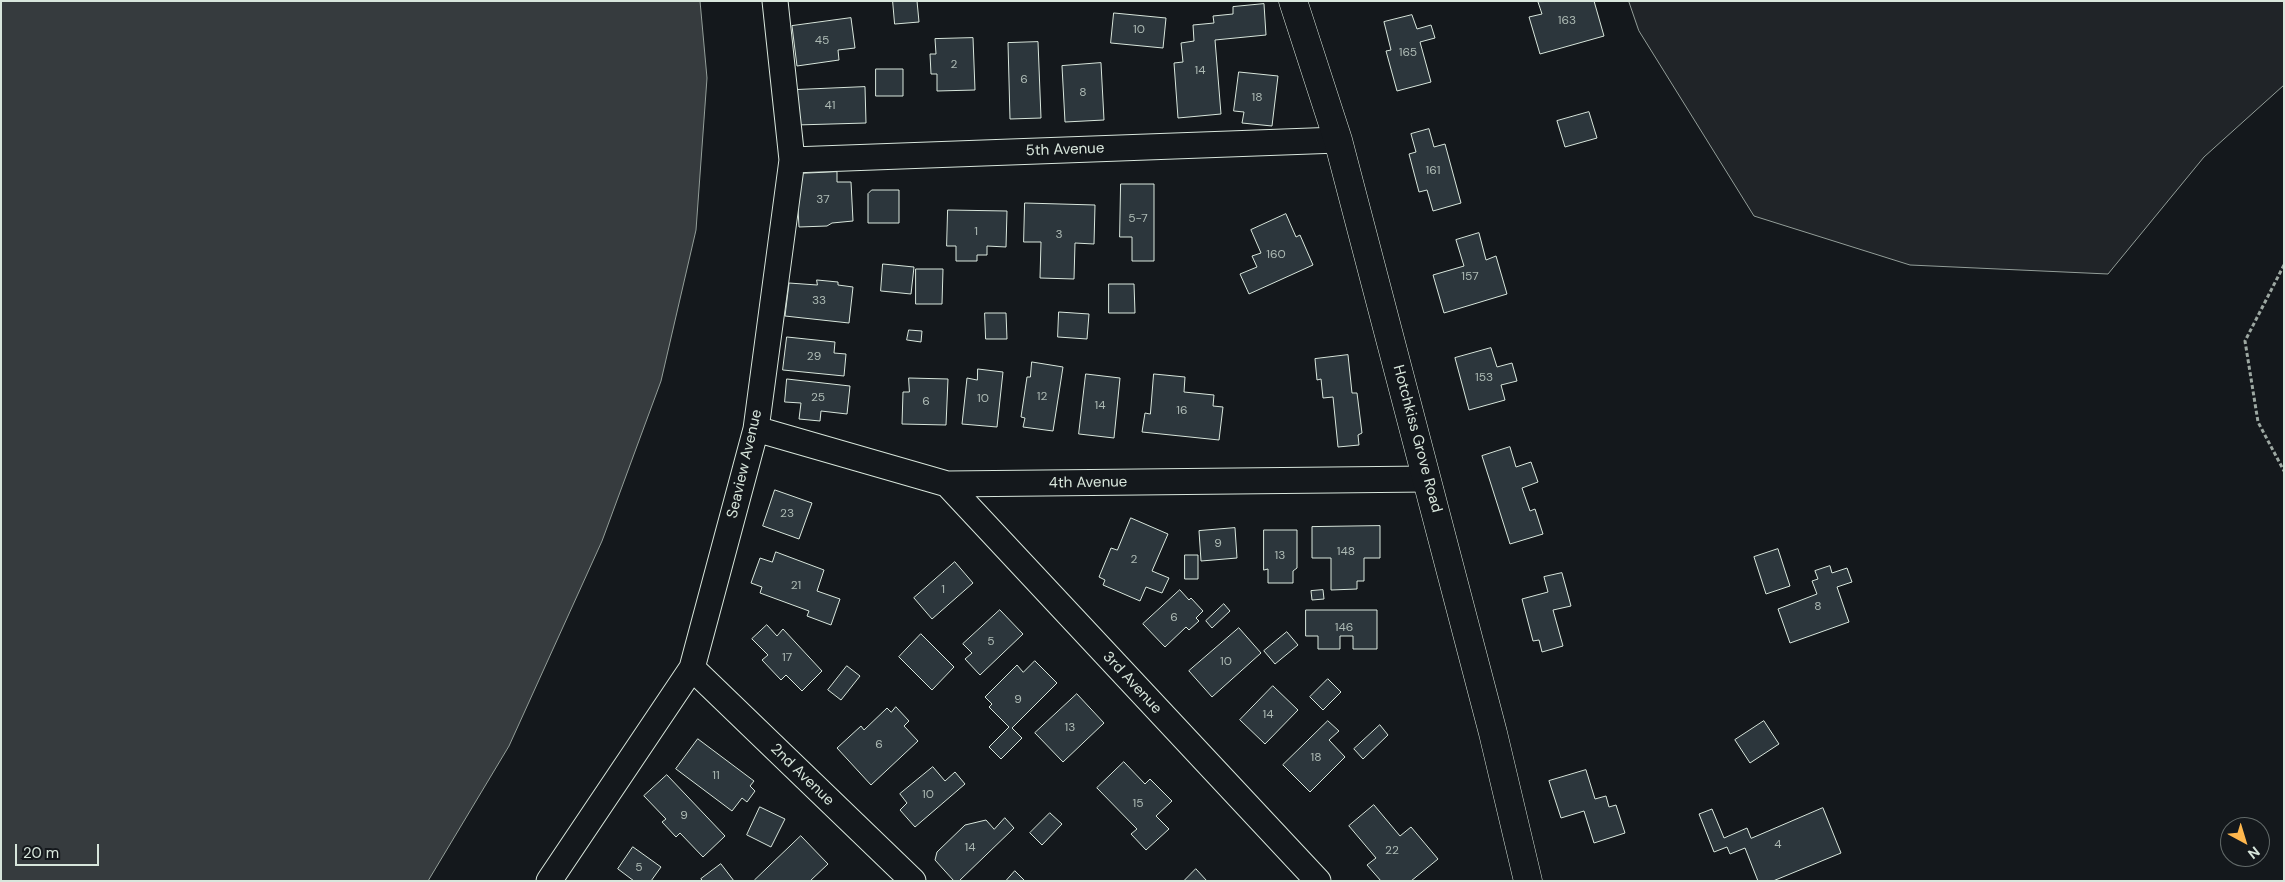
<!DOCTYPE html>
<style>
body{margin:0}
#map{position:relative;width:2285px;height:882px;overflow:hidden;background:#14181c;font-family:"DM Sans",sans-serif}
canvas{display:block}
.frame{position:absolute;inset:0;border:2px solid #d8e6dc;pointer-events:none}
.north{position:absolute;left:2220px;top:817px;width:50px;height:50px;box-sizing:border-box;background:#14181c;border:1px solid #626a69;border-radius:50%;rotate:141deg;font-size:14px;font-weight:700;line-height:20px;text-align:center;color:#d8e6dc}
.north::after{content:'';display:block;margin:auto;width:18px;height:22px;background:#ffb74d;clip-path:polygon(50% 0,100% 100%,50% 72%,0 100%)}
.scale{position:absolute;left:15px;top:844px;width:84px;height:22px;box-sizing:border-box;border:2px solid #d8e6dc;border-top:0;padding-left:6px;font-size:15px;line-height:18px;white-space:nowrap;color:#d8e6dc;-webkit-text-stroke:4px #14181c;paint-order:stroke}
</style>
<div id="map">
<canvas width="2285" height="882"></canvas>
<div class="frame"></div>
<div class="north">N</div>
<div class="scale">20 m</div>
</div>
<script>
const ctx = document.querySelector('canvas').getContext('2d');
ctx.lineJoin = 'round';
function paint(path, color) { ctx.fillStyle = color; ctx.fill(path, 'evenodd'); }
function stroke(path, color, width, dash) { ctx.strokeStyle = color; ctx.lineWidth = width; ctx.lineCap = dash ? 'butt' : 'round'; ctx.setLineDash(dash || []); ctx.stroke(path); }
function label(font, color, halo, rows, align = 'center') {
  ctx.font = font + ' "DM Sans",sans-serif'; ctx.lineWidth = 4; ctx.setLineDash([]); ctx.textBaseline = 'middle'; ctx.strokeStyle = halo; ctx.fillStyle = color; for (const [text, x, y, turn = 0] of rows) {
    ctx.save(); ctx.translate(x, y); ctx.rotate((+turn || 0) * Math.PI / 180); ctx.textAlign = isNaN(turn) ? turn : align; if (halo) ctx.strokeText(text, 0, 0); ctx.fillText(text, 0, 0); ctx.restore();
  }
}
const green = new Path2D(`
 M1629,1h655v84l-80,72 -96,117 -198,-9 -156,-49 -115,-185z`);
paint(green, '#202428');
stroke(green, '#939e99', 1);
const water = new Path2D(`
 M1,1h699l7,77 -11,152 -35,151 -59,160 -93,205 -81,135h-427z`);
paint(water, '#363b3e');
stroke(water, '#939e99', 1);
const building = new Path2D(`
 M893,1h24l2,21 -24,2z
 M1594,1l10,35 -64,18 -11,-37 13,-3 -4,-12z
 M1264,4l2,31 -51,5 6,74 -43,4 -4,-55 9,-1 -2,-19 13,-2 -1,-16 21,-2 -1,-7 20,-2v-7z
 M1114,13l52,5 -3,30 -52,-5z
 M1412,15l5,14 14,-4 4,13 -15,4 11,40 -34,9 -11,-40 5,-1 -7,-28z
 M851,18l4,30 -17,2 1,10 -42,6 -5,-40z
 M973,38l2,52 -38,1v-17h-6l-1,-20h6l-1,-15z
 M1038,42l3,76 -31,1 -2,-76z
 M1101,63l3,57 -39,2 -3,-56z
 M876,69h27v27h-27z
 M1239,72l39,4 -6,50 -30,-3 2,-11 -10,-1z
 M865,87l1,36 -70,2 -1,-35z
 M1589,112l8,26 -32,9 -8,-26z
 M1429,129l5,18 11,-3 16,59 -28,8 -6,-21 -8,2 -10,-38 7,-2 -5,-18z
 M837,172v10h14l2,39 -21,2 -5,3 -28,1 -3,-53z
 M1121,184h33v77h-22v-24h-12z
 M872,190h27v33h-31v-29z
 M1025,203l70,2 -1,39 -19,-1 -1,36 -34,-1 1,-36h-17z
 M948,210l59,1 -1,36 -19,-1v9h-10v6h-21v-15h-9z
 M1286,214l10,23 4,-2 13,30 -64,29 -9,-20 17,-7 -5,-11 9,-3 -10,-23z
 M1479,233l7,27 10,-4 11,38 -63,19 -11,-38 31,-9 -8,-26z
 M883,264l31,3 -3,27 -30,-3z
 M916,269h27l-1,35h-26z
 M817,280l21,2v3l15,2 -4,36 -64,-7 4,-33 28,2z
 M1109,284h25l1,29h-26z
 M1059,312l30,2 -2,25 -29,-2z
 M985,313h21l1,26h-21z
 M909,330l13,1 -1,11 -14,-2z
 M787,337l48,5 -1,11 12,1 -2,22 -61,-6z
 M1491,348l6,19 15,-4 5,18 -16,4 4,15 -36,10 -14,-52z
 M1348,355l4,38h5l5,40 -4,2 1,10 -21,2 -5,-50 -10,1 -2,-19 -4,1 -2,-21z
 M1032,362l31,5 -10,64 -30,-4 2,-9 -4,-1 6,-40h3z
 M978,369l25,3 -6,55 -35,-3 5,-46 10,2z
 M1086,374l34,4 -6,60 -35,-4z
 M1154,374l31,3 -1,15 30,3 -1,11 10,1 -4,33 -77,-8 3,-19 5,1z
 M909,378l39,1 -2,46 -44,-1 1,-32h6z
 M787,379l63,7 -3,28 -26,-3 -1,10 -21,-2 2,-16 -16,-1z
 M1510,447l6,20 15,-5 7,20 -16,6 8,23 5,-2 8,25 -33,10 -28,-88z
 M775,490l37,13 -13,36 -36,-13z
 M1131,518l37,16 -16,37 17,7 -7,15 -16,-6 -6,14 -37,-16 2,-5 -6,-3 12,-29 6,2z
 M1380,526v32h-16v23h-7v8l-26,1v-32h-19v-31z
 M1235,528l2,30 -36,3 -2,-30z
 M1264,530h33v38l-4,3v12h-25v-14l-4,1z
 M1778,549l12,37 -24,8 -12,-37z
 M776,552l48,18 -7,21 23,8 -9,26 -24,-9 2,-5 -49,-18 2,-6 -11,-4 9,-25 12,4z
 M1185,555h13v24h-13z
 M955,562l18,21 -41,36 -18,-21z
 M1830,566l2,7 15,-5 5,14 -15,5 12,35 -59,21 -12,-34 39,-15 -5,-13 6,-2 -3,-8z
 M1562,573l9,33 -18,4 10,36 -21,6 -3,-12 -6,1 -11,-42 26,-7 -4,-15z
 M1180,590l9,10 2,-2 12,13 -7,7 3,3 -10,9 -3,-3 -21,20 -22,-23z
 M1323,590l1,9 -12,1 -1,-9z
 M1224,604l6,7 -18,17 -6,-7z
 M1000,610l23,24 -43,41 -15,-16 7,-6 -9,-9z
 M1306,610h71v39h-24v-13h-13v13h-22v-13h-12z
 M767,625l10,11 6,-7 39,42 -20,20 -16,-16 -5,5 -19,-20 6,-5 -16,-16z
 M1239,628l22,25 -49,44 -23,-26z
 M1287,632l11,13 -23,19 -11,-13z
 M921,634l33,33 -22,23 -33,-33z
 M1035,661l22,22 -45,45 10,10 -21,21 -12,-12 20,-20 -20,-20 3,-3 -7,-7 32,-32 6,7z
 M847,666l13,10 -19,24 -13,-10z
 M1328,679l13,13 -18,18 -13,-13z
 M1273,686l25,24 -33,34 -25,-24z
 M1077,694l27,29 -41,39 -28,-29z
 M896,707l13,14 -5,5 14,15 -47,44 -34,-37 24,-22 3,4 23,-22 4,4z
 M1328,721l11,10 -10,9 16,17 -35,35 -27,-27z
 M1764,721l15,23 -29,19 -15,-23z
 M1380,725l8,10 -25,24 -9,-10z
 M698,739l56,42 -4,5 5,5 -8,11 -5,-4 -10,13 -56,-42z
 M1124,762l21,22 5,-5 22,22 -16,15 13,13 -23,21 -15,-16 6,-5 -40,-41z
 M933,767l12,14 10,-9 10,12 -50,43 -15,-17 7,-7 -7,-9z
 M1586,770l9,29 11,-3 3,11 7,-2 9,28 -31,10 -10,-32 -23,7 -12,-37z
 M667,775l58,61 -22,21 -23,-24 -4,4 -14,-15 4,-3 -22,-23z
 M1374,805l26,31 11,-9 27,32 -27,22h-30l-14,-16 9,-7 -27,-32z
 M760,807l25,12 -14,28 -24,-12z
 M1823,808l18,45 -68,28h-15l-13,-33 -15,6 -3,-7 -13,5 -15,-38 13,-5 12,29 23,-10 4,10z
 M1050,813l12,11 -20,21 -12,-12z
 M1005,818l9,10 -55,53h-5l-19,-21 2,-8 28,-27 21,-5 8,9z
 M801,836l27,28 -18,17h-54l-1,-1z
 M633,847l28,20 -10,14h-17l-16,-12z
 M721,864l13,17h-31l-2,-2z
 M1196,869l11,12h-23z
 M1015,871l10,10h-19z`);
paint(building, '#2c363c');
stroke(building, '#d8e6dc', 1);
const minor = new Path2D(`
 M792,160l546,-20
 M756,429l191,55 480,-5
 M947,484l371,397
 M692,668l221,213
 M549,881l143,-213 64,-239 36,-269 -17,-159`);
const secondary = new Path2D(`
 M1293,1l45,139 155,593 35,148`);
stroke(minor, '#d8e6dc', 27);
stroke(secondary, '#d8e6dc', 29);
stroke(new Path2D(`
 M2284,265l-39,76 13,81 26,49`), '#9da8a2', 3, [4, 2.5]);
stroke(minor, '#14181c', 25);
stroke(secondary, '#14181c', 28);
label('12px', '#adbab4', null, [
 ["163",1567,21],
 ["10",1139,30],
 ["45",822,41],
 ["165",1408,53],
 ["2",954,65],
 ["14",1200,71],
 ["6",1024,80],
 ["8",1083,93],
 ["18",1257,98],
 ["41",830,106],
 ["161",1433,171],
 ["37",823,200],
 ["5-7",1138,219],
 ["1",976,232],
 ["3",1059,235],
 ["160",1276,255],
 ["157",1470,277],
 ["33",819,301],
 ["29",814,357],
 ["153",1484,378],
 ["12",1042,397],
 ["25",818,398],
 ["10",983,399],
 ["6",926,402],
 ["14",1100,406],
 ["16",1182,411],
 ["23",787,514],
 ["9",1218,544],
 ["148",1346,552],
 ["13",1280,556],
 ["2",1134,560],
 ["21",796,586],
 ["1",943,590],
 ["8",1818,607],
 ["6",1174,618],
 ["146",1344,628],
 ["5",991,642],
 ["17",787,658],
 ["10",1226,662],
 ["9",1018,700],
 ["14",1268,715],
 ["13",1070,728],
 ["6",879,745],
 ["18",1316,758],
 ["11",716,776],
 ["10",928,795],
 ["15",1138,804],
 ["9",684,816],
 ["4",1778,845],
 ["14",970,848],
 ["22",1392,851],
 ["5",639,868]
]);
label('15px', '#d8e6dc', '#14181c', [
 ["5th Avenue",1065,150,-2],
 ["Hotchkiss Grove Road",1417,439,75],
 ["Seaview Avenue",745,464,-77],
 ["4th Avenue",1088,483,-1],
 ["3rd Avenue",1132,683,47],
 ["2nd Avenue",802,775,44]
]);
</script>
